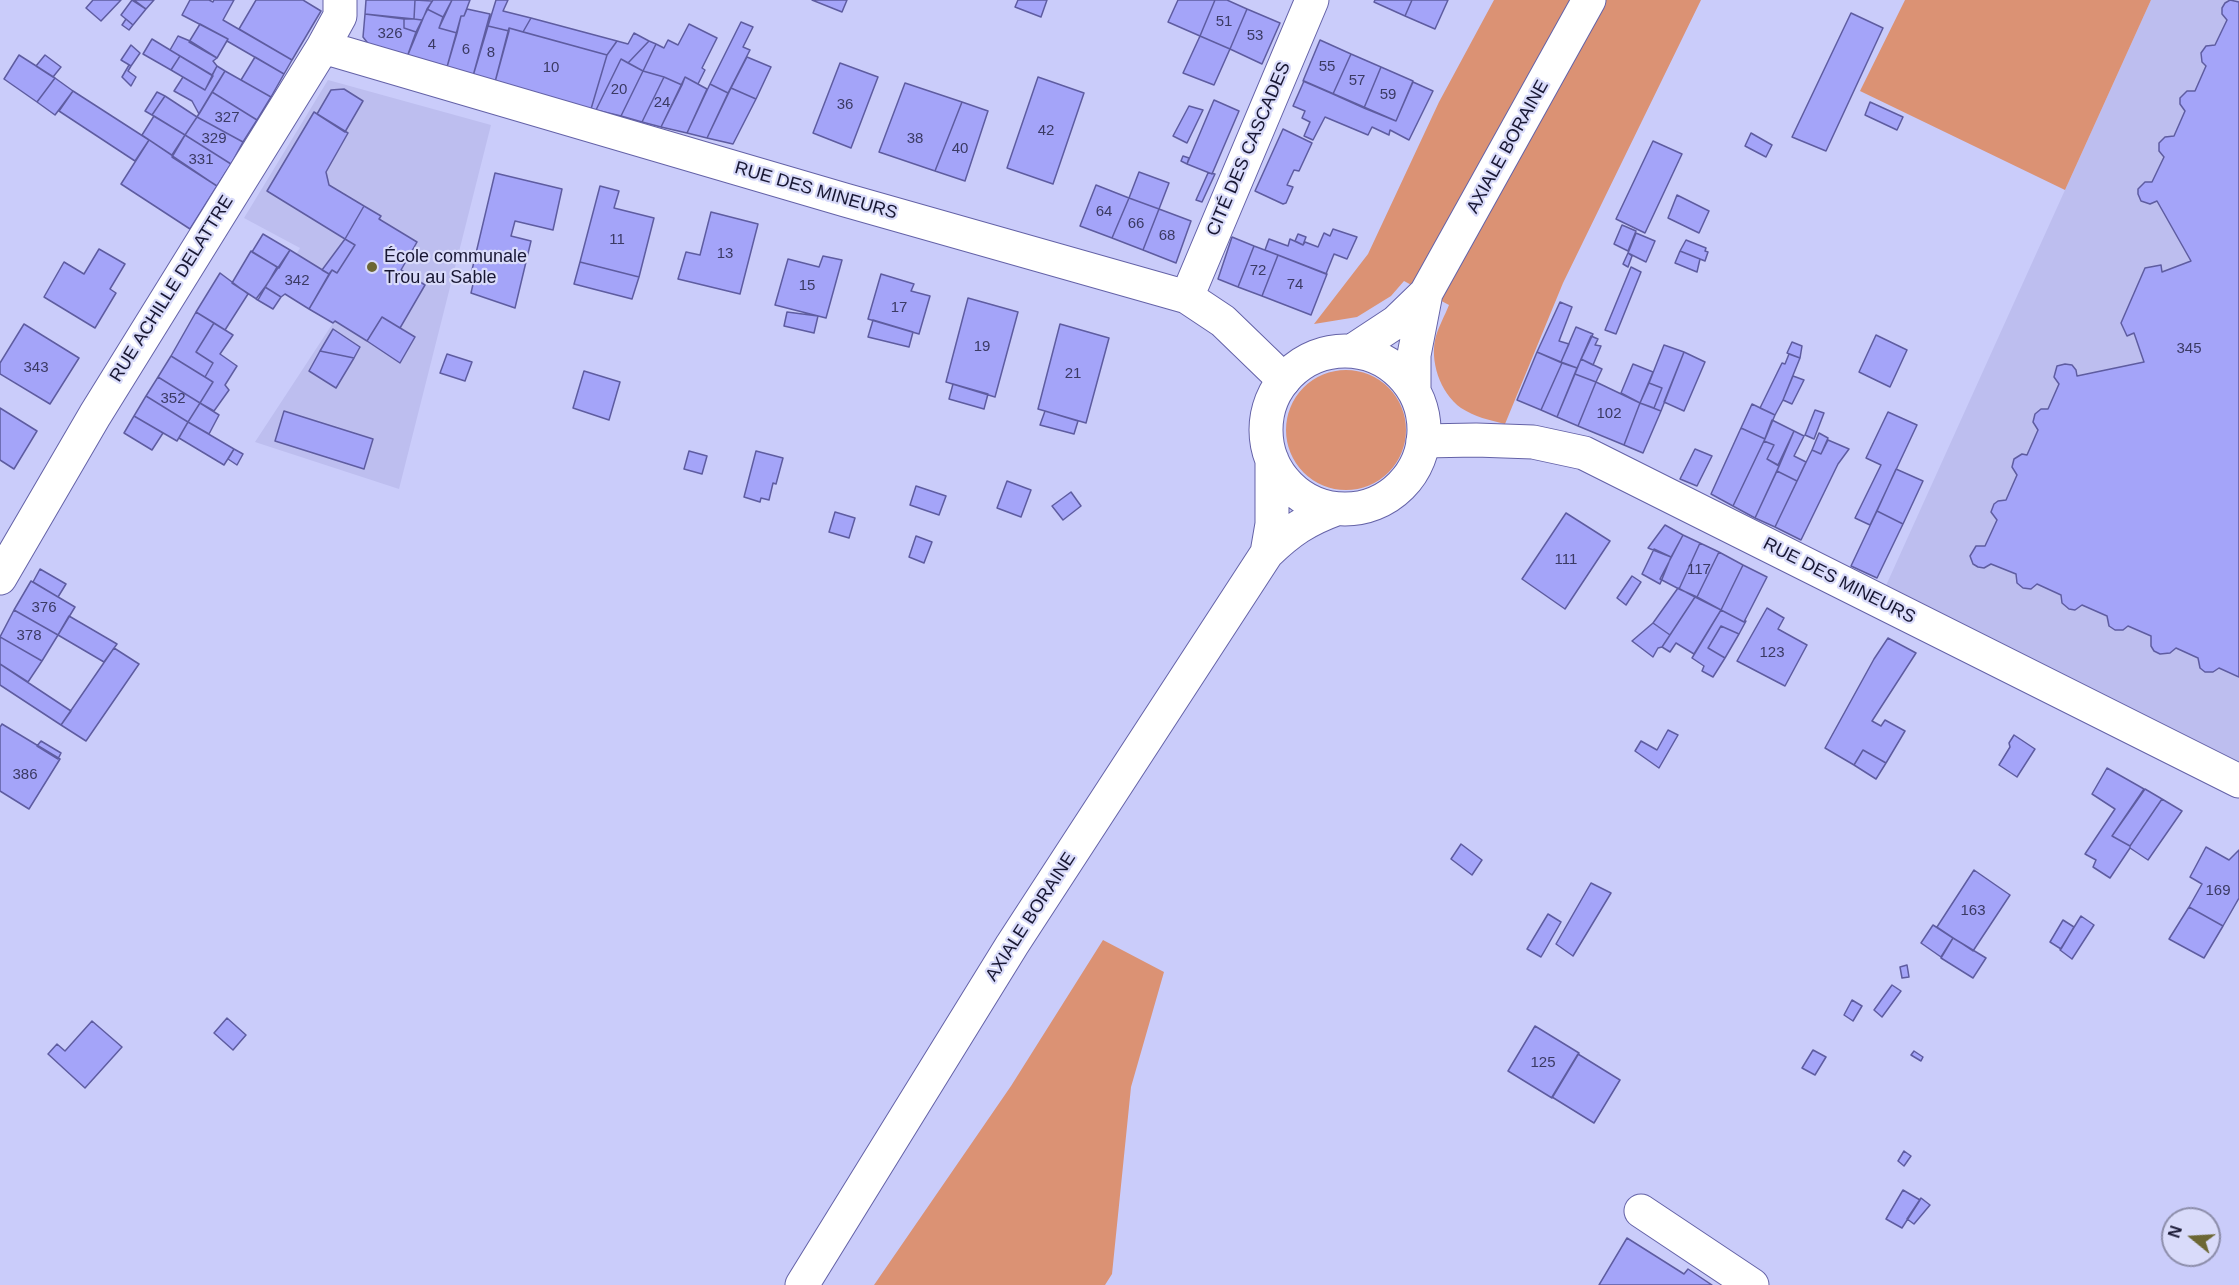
<!DOCTYPE html>
<meta charset="utf-8">
<style>
body{margin:0}
#map{position:relative;width:2239px;height:1285px;overflow:hidden;background:#caccfa;font-family:Helvetica,sans-serif}
canvas{display:block}
.north{position:absolute;left:2161px;top:1207px;width:60px;height:60px;box-sizing:border-box;background:#d9dbfa;border:2px solid #8c8daa;border-radius:50%;rotate:288deg;font-size:16px;font-weight:700;line-height:24px;text-align:center;color:#181733}
.north::after{content:'';display:block;margin:auto;width:21px;height:27px;background:#6c6734;clip-path:polygon(50% 0,100% 100%,50% 72%,0 100%)}
</style>
<div id="map">
<canvas width="2239" height="1285"></canvas>
<div class="north">N</div>
</div>
<script>
const ctx = document.querySelector('canvas').getContext('2d');
ctx.lineJoin = 'round';
function paint(path, color) { ctx.fillStyle = color; ctx.fill(path, 'evenodd'); }
function stroke(path, color, width, dash) { ctx.strokeStyle = color; ctx.lineWidth = width; ctx.lineCap = dash ? 'butt' : 'round'; ctx.setLineDash(dash || []); ctx.stroke(path); }
function label(font, color, halo, rows, align = 'center') {
  ctx.font = font + ' Helvetica,sans-serif'; ctx.lineWidth = 4.5; ctx.setLineDash([]); ctx.textBaseline = 'middle'; ctx.strokeStyle = halo; ctx.fillStyle = color; for (const [text, x, y, turn = 0] of rows) {
    ctx.save(); ctx.translate(x, y); ctx.rotate((+turn || 0) * Math.PI / 180); ctx.textAlign = isNaN(turn) ? turn : align; if (halo) ctx.strokeText(text, 0, 0); ctx.fillText(text, 0, 0); ctx.restore();
  }
}
paint(new Path2D(`
 M2151,0h88v781l-360,-180z
 M328,80l163,45 -92,364 -144,-47 78,-119 -55,-37 22,-38 -56,-30z`), '#bdbeef');
paint(new Path2D(`
 M1494,0h207l-138,283 -58,141c-16,-4 -30,-7 -44,-16 -21,-15 -32,-48 -25,-72 3,-10 9,-21 13,-31l-45,-24 -13,15 -34,21 -43,7 54,-70 71,-152z
 M1905,0h246l-86,190 -205,-99z
 M1286 430a60 60 0 1 1 120 0a60 60 0 1 1-120 0Z
 M1103,940l61,32 -33,115 -19,187 -7,11h-231l137,-199z`), '#db9274');
const building = new Path2D(`
 M93,0h28l-20,21 -15,-13z
 M132,0l14,9 -13,16 -12,-10z
 M134,0h20l-8,9z
 M190,0h19l4,2 1,-2h20l-11,20 69,40 -8,14 -57,-33 1,-2 -46,-24z
 M256,0h47l18,11 -29,49 -53,-31z
 M366,0h49l-1,19 -49,-5z
 M415,0l17,1 -10,19 -8,-1z
 M433,0h19l-9,17 -16,-8z
 M452,0h18l-6,16h-3l-4,17 -18,-5z
 M496,0h12l-5,11 28,7 -8,14 -14,-4v3l-21,-5z
 M812,0h35l-5,12z
 M1018,0h29l-6,17 -26,-10z
 M1178,0h37l-15,36 -32,-14z
 M1215,0h12l20,9 -17,40 -30,-13z
 M1375,0h37l-7,16 -31,-14z
 M1412,0h36l-13,29 -30,-13z
 M2230,0l9,2v675l-20,-9 -6,4h-8l-5,-4 -2,-10 -22,-10 -6,5 -10,1 -6,-3 -3,-5v-10l-23,-10 -5,4h-8l-6,-4 -2,-10 -25,-11 -7,5 -6,-1 -7,-6 -1,-8 -24,-11 -6,5 -8,-1 -6,-5 -1,-9 -25,-10 -7,4 -6,-1 -5,-3 -3,-8 6,-10h9l12,-26 -6,-8 3,-8 4,-3 8,-1 11,-25 -5,-8 2,-8 8,-5 5,1 11,-25 -5,-8 2,-8 6,-5h7l11,-25 -5,-7 3,-11 8,-2 7,1 4,5 1,6 67,-14 -10,-29 -7,3 -6,-13 24,-55 16,-3 1,7 29,-11 -34,-60 -7,3 -9,-3 -3,-7v-5l7,-7h7l12,-25 -5,-6v-8l6,-6 9,-1 11,-25 -5,-7v-6l7,-7h8l11,-25 -4,-4 -1,-9 5,-7 9,-1 12,-25 -5,-6v-6l3,-5z
 M427,9l16,8 -4,11 18,5 -10,34 -40,-10z
 M467,9l23,5 -17,62 -26,-9 14,-51h3z
 M1247,9l33,14 -18,41 -32,-15z
 M1851,13l32,15 -57,123 -34,-14z
 M365,14l39,5v9l12,4 -9,25 -37,-11 -7,-9z
 M531,18l86,23 -10,14 -84,-23z
 M126,19l7,6 -4,5 -7,-5z
 M404,19h10l8,1 -6,12 -12,-4z
 M741,22l12,5 -10,20 7,3 -22,43 -18,-9z
 M200,24l28,15 -11,19 -28,-16z
 M689,24l28,14 -15,30 3,2 -7,14 -13,-7 -3,8 -18,-8 -21,-6 13,-27 8,4 4,-8 10,5z
 M488,26l21,5 -14,51 -22,-6z
 M509,28l98,27 -16,54 -96,-27z
 M634,33l15,8 -21,22 -7,-4 -25,51 -5,-1 16,-54 10,-14 11,3z
 M178,36l12,5 27,17 -4,3 4,5 -5,9 -42,-25z
 M1200,36l30,13 -16,36 -31,-12z
 M152,39l28,17 -9,14 -28,-16z
 M1320,40l31,14 -18,40 -30,-13z
 M649,41l7,3 -13,27 -15,-8z
 M131,45l9,8 -9,13 -10,-6z
 M1351,54l30,13 -17,41 -31,-14z
 M19,55l36,23 -18,24 -33,-23z
 M45,55l16,12 -8,10 -17,-11z
 M180,56l33,20 -8,14 -34,-20z
 M255,57l29,17 -13,23 -30,-17z
 M747,57l24,10 -15,32 -25,-11z
 M621,59l22,12 -22,45 -25,-6z
 M840,63l38,14 -27,71 -38,-15z
 M129,65l2,1 -3,5 8,6 -5,9 -9,-9z
 M217,66l8,5 -26,43 -7,-13 -18,-10 9,-14 22,13z
 M1381,67l32,14 -17,40 -32,-13z
 M225,71l46,26 -14,23 -45,-28z
 M643,71l21,6 -22,45 -21,-6z
 M664,77l18,8 -21,42 -19,-5z
 M685,77l22,12 -20,44 -26,-6z
 M1038,77l46,16 -31,91 -46,-16z
 M55,78l18,13 -18,24 -18,-13z
 M1304,81l92,40 17,-39 20,9 -24,49 -19,-10 -1,5 -17,-8 -4,8 -43,-18 -12,23 -9,-4 6,-14 -8,-4 3,-7 -12,-5z
 M905,83l57,19 -27,69 -56,-19z
 M710,84l18,9 -21,45 -20,-5z
 M731,88l25,11 -23,45 -26,-6z
 M344,89l19,12 -18,31 -28,-18 14,-24z
 M73,91l76,49 -14,21 -76,-50z
 M157,92l8,4 -13,19 -7,-4z
 M212,92l45,28 -14,22 -46,-25z
 M165,96l32,21 -12,18 -33,-20z
 M1214,100l25,11 -27,63 -25,-10z
 M962,102l26,9 -23,70 -30,-10z
 M1870,102l33,15 -6,13 -32,-15z
 M1189,106l14,4 -16,33 -14,-7z
 M314,112l34,21 -22,39 3,13 35,21 -19,33 -78,-48z
 M154,116l31,19 -13,20 -30,-20z
 M197,117l46,25 -12,22 -46,-29z
 M1283,129l29,14 -13,28 -5,-1 -7,15 6,2 -7,16 -3,1 -28,-13z
 M1751,133l21,12 -6,12 -21,-11z
 M185,135l46,29 -14,22 -45,-29z
 M149,140l68,46 -27,43 -69,-45z
 M1653,141l29,13 -37,79 -29,-14z
 M1183,156l6,2 -2,6 -6,-3z
 M1139,172l30,11 -10,26 -30,-11z
 M495,173l67,16 -9,41 -38,-9 -4,15 20,5 -16,67 -44,-15 5,-22 -4,-1z
 M1208,173l7,1 -13,28 -6,-2z
 M1096,185l33,13 -17,40 -32,-12z
 M600,186l19,5 -5,17 40,10 -15,59 -59,-15z
 M1677,195l32,16 -10,22 -31,-15z
 M1129,198l30,11 -16,41 -31,-12z
 M364,206l17,10 -2,3 38,23 -16,28 24,15 -25,43 -18,-11 -15,24 -32,-20 -2,2 -24,-14 23,-39 5,3 18,-28 -10,-6z
 M1159,209l32,12 -15,42 -33,-13z
 M711,212l47,12 -18,70 -62,-15 8,-27 14,3z
 M1622,225l14,6 -8,20 -14,-7z
 M1333,229l24,8 -10,22 -13,-5 -8,20 -61,-24 4,-11 19,7 2,-7 13,6 2,-3 13,5 6,-14 6,3z
 M1636,233l19,8 -9,21 -18,-9z
 M263,234l27,16 -11,18 -27,-16z
 M1298,234l8,3 -3,8 -8,-4z
 M1232,237l22,9 -16,41 -20,-8z
 M345,239l10,6 -18,28 -5,-3 -3,4 -7,-4z
 M1686,240l20,8 -1,3 3,1 -3,9 -25,-10z
 M1254,246l24,9 -16,41 -24,-9z
 M99,249l26,15 -15,25 6,4 -21,35 -51,-31 20,-35 20,12z
 M290,250l39,24 -20,35 -24,-15 -4,3 -16,-10z
 M251,251l26,16 -19,33 -26,-17z
 M1680,251l20,8 -3,13 -22,-9z
 M1628,253l4,3 -4,11 -5,-3z
 M1278,255l49,19 -16,41 -49,-19z
 M823,256l19,4 -16,58 -51,-13 13,-46 31,8z
 M580,262l59,15 -7,22 -58,-15z
 M1631,267l10,5 -25,62 -11,-4z
 M220,273l28,21 -23,36 -29,-18z
 M881,274l33,10 -3,7 19,5 -11,38 -51,-15z
 M265,287l16,10 -8,12 -17,-10z
 M968,298l50,14 -23,85 -49,-15z
 M1560,302l12,5 -13,34 10,3 -8,18 -24,-10z
 M196,312l18,11 -18,29 17,11 -8,14 -34,-21z
 M787,312l31,4 -4,17 -30,-7z
 M382,317l33,20 -15,26 -33,-22z
 M873,320l40,12 -4,15 -41,-10z
 M214,323l19,12 -13,19 17,12 -12,19 4,5 -15,21 -14,-8 13,-21 -8,-5 8,-14 -17,-11z
 M24,324l55,34 -29,46 -50,-30v-11z
 M1060,324l49,14 -23,85 -48,-14z
 M1576,327l17,7 -16,34 -16,-6z
 M333,329l27,18 -6,11 -34,-7z
 M1876,335l31,15 -17,37 -31,-15z
 M1591,336l7,3 -3,6 6,1 -8,19 -12,-6z
 M1792,342l10,4 -2,12 -13,-5z
 M1664,345l20,7 -23,59 -21,-8 14,5 8,-20 -13,-5z
 M320,351l34,7 -18,30 -27,-17z
 M1537,352l25,11 -21,47 -24,-10z
 M1684,352l21,10 -21,49 -20,-9z
 M447,354l25,8 -7,19 -25,-8z
 M1789,354l11,4 -17,42 -8,15 -15,-7 22,-45 3,1z
 M171,356l42,26 -13,21 -42,-26z
 M1581,359l21,10 -6,13 -21,-8z
 M1562,363l15,5 -20,49 -16,-7z
 M1633,364l20,8 -13,31 -19,-10z
 M584,371l36,11 -11,38 -36,-12z
 M1575,374l21,8 -18,44 -21,-9z
 M1793,376l11,4 -12,24 -9,-4z
 M158,377l42,26 -12,19 -42,-26z
 M1596,382l44,21 -16,42 -46,-19z
 M1649,383l13,5 -8,20 -14,-5z
 M953,384l35,10 -4,15 -35,-10z
 M146,396l42,26 -11,19 -43,-25z
 M200,403l19,12 -10,19 -21,-12z
 M1640,403l21,8 -18,42 -19,-8z
 M1752,404l23,11 -10,24 -24,-11z
 M0,408l37,23 -23,38 -14,-9z
 M1815,410l9,3 -10,26 -9,-4z
 M284,411l89,28 -9,30 -89,-28z
 M1045,411l33,10 -4,13 -34,-9z
 M1888,412l29,13 -47,100 -15,-7 26,-53 -15,-7z
 M134,416l29,17 -11,17 -28,-17z
 M1772,420l22,11 -16,34 -11,-6 7,-14 -10,-4z
 M188,422l46,27 -10,16 -45,-27z
 M1741,428l24,11 -32,67 -22,-12z
 M1794,431l10,5 -10,20 12,6 -9,19 -20,-10z
 M1819,433l9,5 -7,16 -9,-4z
 M1828,440l21,9 -11,15 -37,76 -26,-13 37,-77 9,4z
 M1764,441l10,4 -7,14 12,7 -24,52 -22,-12z
 M234,449l9,5 -6,11 -9,-6z
 M1695,449l17,7 -15,30 -17,-7z
 M689,451l18,5 -5,18 -18,-5z
 M756,451l27,7 -7,26 -3,-1 -4,17 -8,-2 -1,4 -16,-5z
 M1896,469l27,12 -20,43 -26,-13z
 M1777,471l20,10 -22,46 -20,-9z
 M1007,481l24,9 -10,27 -24,-9z
 M916,486l30,10 -7,19 -29,-10z
 M1071,492l10,14 -18,14 -11,-14z
 M1877,511l26,13 -26,54 -26,-12z
 M835,512l20,6 -6,20 -20,-6z
 M1566,513l44,28 -45,68 -43,-30z
 M1665,525l18,10 -12,22 -23,-9z
 M1683,535l17,8 -21,46 -19,-10z
 M916,536l16,6 -8,21 -15,-6z
 M1700,543l19,9 -22,45 -18,-8z
 M1654,549l17,8 -11,27 -18,-10z
 M1719,552l24,13 -22,45 -24,-13z
 M1743,565l24,12 -23,45 -23,-12z
 M40,569l26,15 -8,13 -25,-15z
 M1632,576l9,6 -15,23 -9,-7z
 M31,581l44,26 -17,28 -44,-25z
 M1678,588l17,9 -25,38 -17,-12z
 M1695,597l26,13 -27,44 -18,-11 -6,9 -8,-5z
 M1767,608l17,10 -6,11 29,16 -22,41 -48,-25z
 M14,610l44,25 -16,26 -42,-24z
 M1721,610l23,12 2,-1 -7,13 -18,-8 -13,22 17,10 -12,19 -11,-6 2,-5 -12,-8z
 M69,616l48,28 -13,18 -46,-27z
 M1653,623l17,12 -8,12 -4,1 -5,9 -21,-16z
 M1721,626l18,8 -14,24 -17,-10z
 M0,637l42,24 -14,21 -28,-18z
 M1888,638l28,15 -44,68 9,5 4,-6 20,11 -19,32 -23,-13 -9,15 -29,-17 49,-89z
 M114,648l25,16 -53,77 -25,-16z
 M0,664l71,47 -10,14 -61,-40z
 M2,724l58,35 -31,50 -29,-18v-64z
 M1668,730l10,5 -19,33 -24,-17 6,-10 16,9z
 M2014,735l21,14 -18,28 -18,-12 11,-18 -1,-4z
 M41,741l20,12 -3,6 -21,-13z
 M1863,750l23,13 -10,16 -22,-14z
 M2107,768l37,21 -32,47 18,10v2l-20,30 -17,-11 3,-7 -11,-6 30,-45 -23,-15z
 M2145,789l17,10 -32,47 -18,-10z
 M2162,799l20,12 -34,49 -18,-12v-2z
 M1461,844l21,16 -10,15 -21,-16z
 M2206,847l23,13 10,-10v48l-16,28 -34,-19 13,-23 -12,-7z
 M1974,870l36,25 -37,56 -36,-24z
 M1591,883l20,10 -38,63 -17,-12z
 M2189,907l34,19 -19,32 -35,-19z
 M1548,914l13,8 -20,35 -14,-8z
 M2081,916l13,9 -22,34 -12,-9z
 M2063,920l11,7 -13,22 -11,-7z
 M1933,925l20,13 -12,19 -20,-14z
 M1953,938l33,20 -13,20 -32,-20z
 M1907,965l2,12 -7,1 -2,-11z
 M1892,985l9,6 -19,26 -8,-7z
 M1852,1000l10,6 -9,15 -9,-6z
 M227,1018l19,17 -13,15 -19,-17z
 M92,1021l30,26 -37,41 -37,-34 9,-10 8,7z
 M1535,1026l44,27 -27,45 -44,-27z
 M1813,1050l13,7 -11,18 -13,-7z
 M1914,1051l9,6 -2,4 -10,-6z
 M1578,1054l42,26 -26,43 -42,-26z
 M1904,1151l7,5 -7,10 -6,-5z
 M1903,1190l17,10 -18,28 -16,-9z
 M1921,1198l9,7 -16,19 -7,-5z
 M1627,1238l57,36 4,-5 24,16h-113z`);
paint(building, '#a4a4f9');
stroke(building, '#5e5ca0', 1.5);
const street = new Path2D(`
 M323,47l522,153 342,97 36,24 61,59
 M1187,297l125,-297
 M1423,441l53,-1 57,2 51,11 655,328
 M0,578l95,-163 228,-368 17,-31v-16
 M1641,1211l111,74`);
const primary = new Path2D(`
 M1352,351l44,-29 30,-29
 M1266 430a79 79 0 1 1 158 0a79 79 0 1 1-158 0Z
 M1414,391v-36l12,-62 163,-293
 M1267,553l5,-29v-64
 M802,1285l210,-340 255,-392c23,-22 39,-33 69,-44`);
stroke(street, '#6462a7', 35);
stroke(primary, '#6462a7', 35);
stroke(street, '#fff', 33);
stroke(primary, '#fff', 33);
for (const [x, y, r, color] of [
 [372,267,6,"#6c6734"]
]) { const dot = new Path2D(); dot.arc(x, y, r, 0, 2 * Math.PI); ctx.fillStyle = color; ctx.fill(dot); stroke(dot, '#d9dbfa', 2); }
label('15px', '#3b3a64', null, [
 ["51",1224,22],
 ["326",390,34],
 ["53",1255,36],
 ["4",432,45],
 ["6",466,50],
 ["8",491,53],
 ["55",1327,67],
 ["10",551,68],
 ["57",1357,81],
 ["20",619,90],
 ["59",1388,95],
 ["24",662,103],
 ["36",845,105],
 ["327",227,118],
 ["42",1046,131],
 ["329",214,139],
 ["38",915,139],
 ["40",960,149],
 ["331",201,160],
 ["64",1104,212],
 ["66",1136,224],
 ["68",1167,236],
 ["11",617,240],
 ["13",725,254],
 ["72",1258,271],
 ["342",297,281],
 ["74",1295,285],
 ["15",807,286],
 ["17",899,308],
 ["19",982,347],
 ["345",2189,349],
 ["343",36,368],
 ["21",1073,374],
 ["352",173,399],
 ["102",1609,414],
 ["111",1566,560],
 ["117",1699,570],
 ["376",44,608],
 ["378",29,636],
 ["123",1772,653],
 ["386",25,775],
 ["169",2218,891],
 ["163",1973,911],
 ["125",1543,1063]
]);
label('18px', '#181733', '#d9dbfa', [
 ["AXIALE BORAINE",1508,147,-61],
 ["CITÉ DES CASCADES",1249,149,-67],
 ["RUE DES MINEURS",816,191,16],
 ["RUE ACHILLE DELATTRE",172,289,-58],
 ["RUE DES MINEURS",1839,581,27],
 ["AXIALE BORAINE",1031,917,-57]
]);
label('18px', '#181733', '#d9dbfa', [
 ["École communale",384,257],
 ["Trou au Sable",384,278]
], 'left');
</script>
